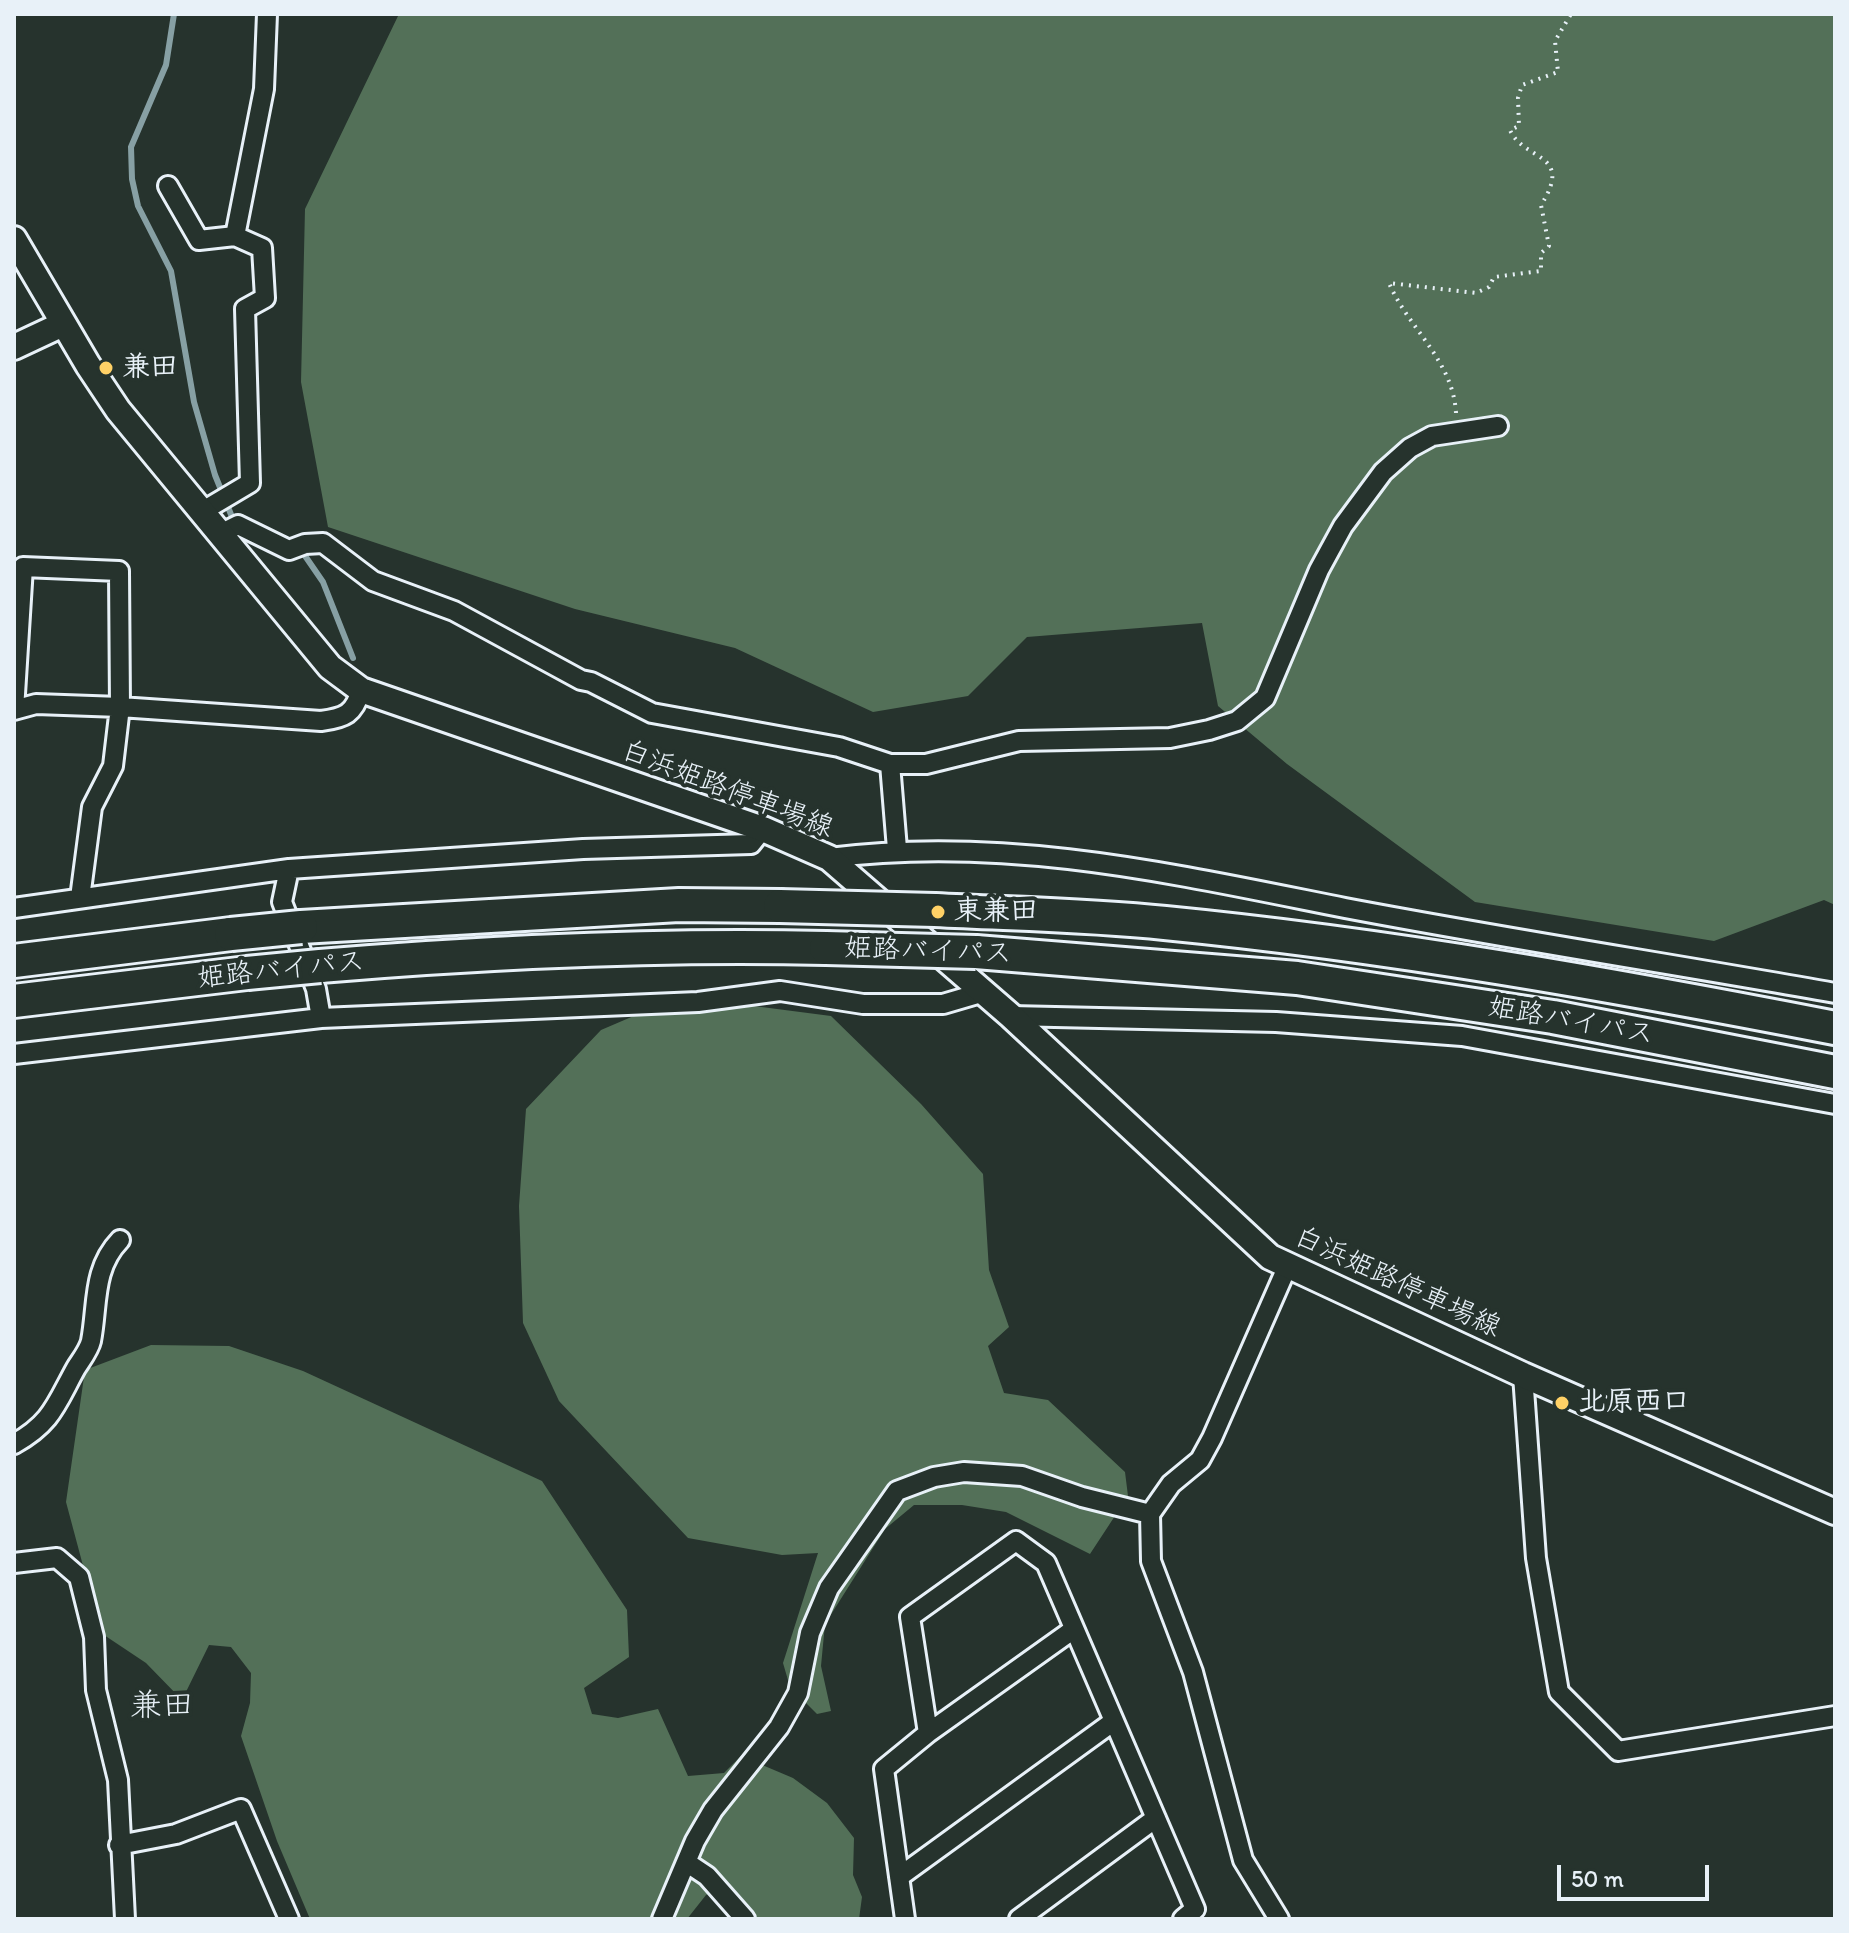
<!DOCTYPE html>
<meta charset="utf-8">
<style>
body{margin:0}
#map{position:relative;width:1849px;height:1933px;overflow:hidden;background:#26332d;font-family:Itim,sans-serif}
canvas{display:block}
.frame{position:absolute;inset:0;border:16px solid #e8f1f8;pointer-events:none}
.scale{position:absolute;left:1557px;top:1865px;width:152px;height:36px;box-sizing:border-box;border:4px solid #e8f1f8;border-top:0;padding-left:10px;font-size:24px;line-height:28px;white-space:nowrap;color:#e8f1f8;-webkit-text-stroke:6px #26332d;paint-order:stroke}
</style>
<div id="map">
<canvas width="1849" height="1933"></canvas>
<div class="frame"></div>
<div class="scale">50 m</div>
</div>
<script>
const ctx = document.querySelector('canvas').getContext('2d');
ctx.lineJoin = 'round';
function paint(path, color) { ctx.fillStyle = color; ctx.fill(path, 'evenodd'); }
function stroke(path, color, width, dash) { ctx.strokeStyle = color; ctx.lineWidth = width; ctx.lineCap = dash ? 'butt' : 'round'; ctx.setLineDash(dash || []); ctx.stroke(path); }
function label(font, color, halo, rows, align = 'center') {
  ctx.font = font + ' Itim,"Klee One",sans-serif'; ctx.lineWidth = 8; ctx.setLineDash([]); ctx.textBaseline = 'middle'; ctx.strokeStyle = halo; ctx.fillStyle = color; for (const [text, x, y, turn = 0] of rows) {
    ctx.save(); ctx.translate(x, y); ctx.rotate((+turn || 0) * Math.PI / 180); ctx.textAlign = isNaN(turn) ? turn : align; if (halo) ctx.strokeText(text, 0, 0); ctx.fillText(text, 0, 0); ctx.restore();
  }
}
paint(new Path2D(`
 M399,14h1436v891l-11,-5 -110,41 -239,-39 -188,-138 -69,-58 -16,-83 -175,14 -59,59 -95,16 -138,-64 -160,-39 -247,-82 -27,-145 4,-173z
 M723,1002l108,14 90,88 62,70 6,96 20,57 -21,19 16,47 44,7 77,72 3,24 -38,58 -84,-42 -44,-7h-48l-29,24 -60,95 -4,42 10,45 -14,3 -27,-27 -7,-24 35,-110 -36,2 -94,-17 -129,-137 -36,-78 -4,-117 7,-97 75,-79 35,-15z
 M151,1345l78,1 74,25 239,110 85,129 2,47 -45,31 8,26 26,4 40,-9 30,67 36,-3 17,-17 52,22 34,25 27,35 -1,37 9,22 -3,22h-109l-24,-36 -20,12 -19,24h-377l-33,-78 -36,-105 9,-33 1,-30 -20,-26 -22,-2 -27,55 -36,-37 -45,-30 -35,-131 19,-132z`), '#537058');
stroke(new Path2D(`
 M174,14l-8,51 -35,82 1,32 6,27 33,65 23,131 21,73 17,42 9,3
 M301,550l22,32 30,76`), '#87a0a4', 6);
const minor = new Path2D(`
 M168,186l31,54 36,-4
 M203,511l47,-28 -5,-174 20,-11 -3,-50 -27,-12 29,-147 3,-75
 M222,533l16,-8 51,25 16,-6 18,-1 50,38 81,30 127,69 10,2 61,31 187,34 51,17h36l93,-23 151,-3 39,-8 28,-9 28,-23 54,-128 24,-44 40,-54 27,-24 22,-12 66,-10
 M14,710l9,-143 96,4 1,136 -7,59 -21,41 -12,91
 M14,710l22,-6 84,3 201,14c24,-3 33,-7 40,-31
 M890,764l7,85
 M829,858c176,-23 345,16 516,50 163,31 327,56 490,85
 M289,869l-7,33 34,87 5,29
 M14,908l275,-39 294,-20 168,-5 12,-15
 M1011,1016l265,6 186,14 373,68
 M14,1054l307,-36 377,-16 82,-11 83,13h80l41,-12
 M1523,1375l13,183 23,134 59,59 217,-35
 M14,1444c38,-21 42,-40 62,-76 5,-8 13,-18 15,-27 7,-36 1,-72 29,-101
 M14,1563l43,-5 22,19 15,60 2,53 22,90 7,139
 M928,1733l146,-104
 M119,1845l57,-11 65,-25 48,110
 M686,1862l21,14 38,43
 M899,1877l215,-156
 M662,1919l33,-78 18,-31 66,-83 19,-34 12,-60 19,-45 68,-97 37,-14 30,-5 58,4 60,21 68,17
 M905,1919l-21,-150 44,-36 -18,-116 106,-76 30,22 149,346 -12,10
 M1019,1919l137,-101
 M1279,1919l-36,-59 -50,-188 -42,-111 -1,-47 21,-30 29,-24 12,-22 76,-173`);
const secondary = new Path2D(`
 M14,239l74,126 30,45 212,257 31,23 402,139 66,29 182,158 259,241 253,118 312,137
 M14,347l49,-23`);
const motorway = new Path2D(`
 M935,910c77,4 154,5 230,13 224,22 449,62 670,105
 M301,927l378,-22 101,1
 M976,952l321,26 256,39 282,55
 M14,961l217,-27
 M320,966c168,-14 337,-22 506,-18
 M14,1001l233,-28`);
stroke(minor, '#e8f1f8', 24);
stroke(secondary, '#e8f1f8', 30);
stroke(motorway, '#e8f1f8', 38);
stroke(new Path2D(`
 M1456,413c-3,-53 -48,-85 -67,-130l87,10 13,-6 5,-10 47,-6v-18l8,-7 -8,-41c34,-53 -18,-44 -31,-75l9,-4 -1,-28 4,-13 36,-13 -3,-31 16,-27`), '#e8f1f8', 4, [2, 6]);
stroke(minor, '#26332d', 18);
stroke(secondary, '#26332d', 24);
stroke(motorway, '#26332d', 32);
const motorwayBridge = new Path2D(`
 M780,906l155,4
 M231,934l70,-7
 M826,948l150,4
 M247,973l73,-7`);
stroke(motorwayBridge, '#e8f1f8', 38, []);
stroke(motorwayBridge, '#26332d', 32);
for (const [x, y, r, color] of [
 [106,368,8,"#ffd166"],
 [938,912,8,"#ffd166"],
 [1562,1403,8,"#ffd166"]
]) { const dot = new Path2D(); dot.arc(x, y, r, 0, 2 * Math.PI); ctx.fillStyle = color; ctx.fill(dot); stroke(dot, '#26332d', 3); }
label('bold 28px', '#e8f1f8', '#26332d', [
 ["兼田",122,368],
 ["東兼田",954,912],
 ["北原西口",1578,1403]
], 'left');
label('28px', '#e8f1f8', '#26332d', [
 ["白浜姫路停車場線",727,790,21],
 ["姫路バイパス",928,952,2],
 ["姫路バイパス",281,971,-6],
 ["姫路バイパス",1571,1022,10],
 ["白浜姫路停車場線",1397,1283,25]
]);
label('32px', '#e8f1f8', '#26332d', [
 ["兼田",162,1707]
]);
</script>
